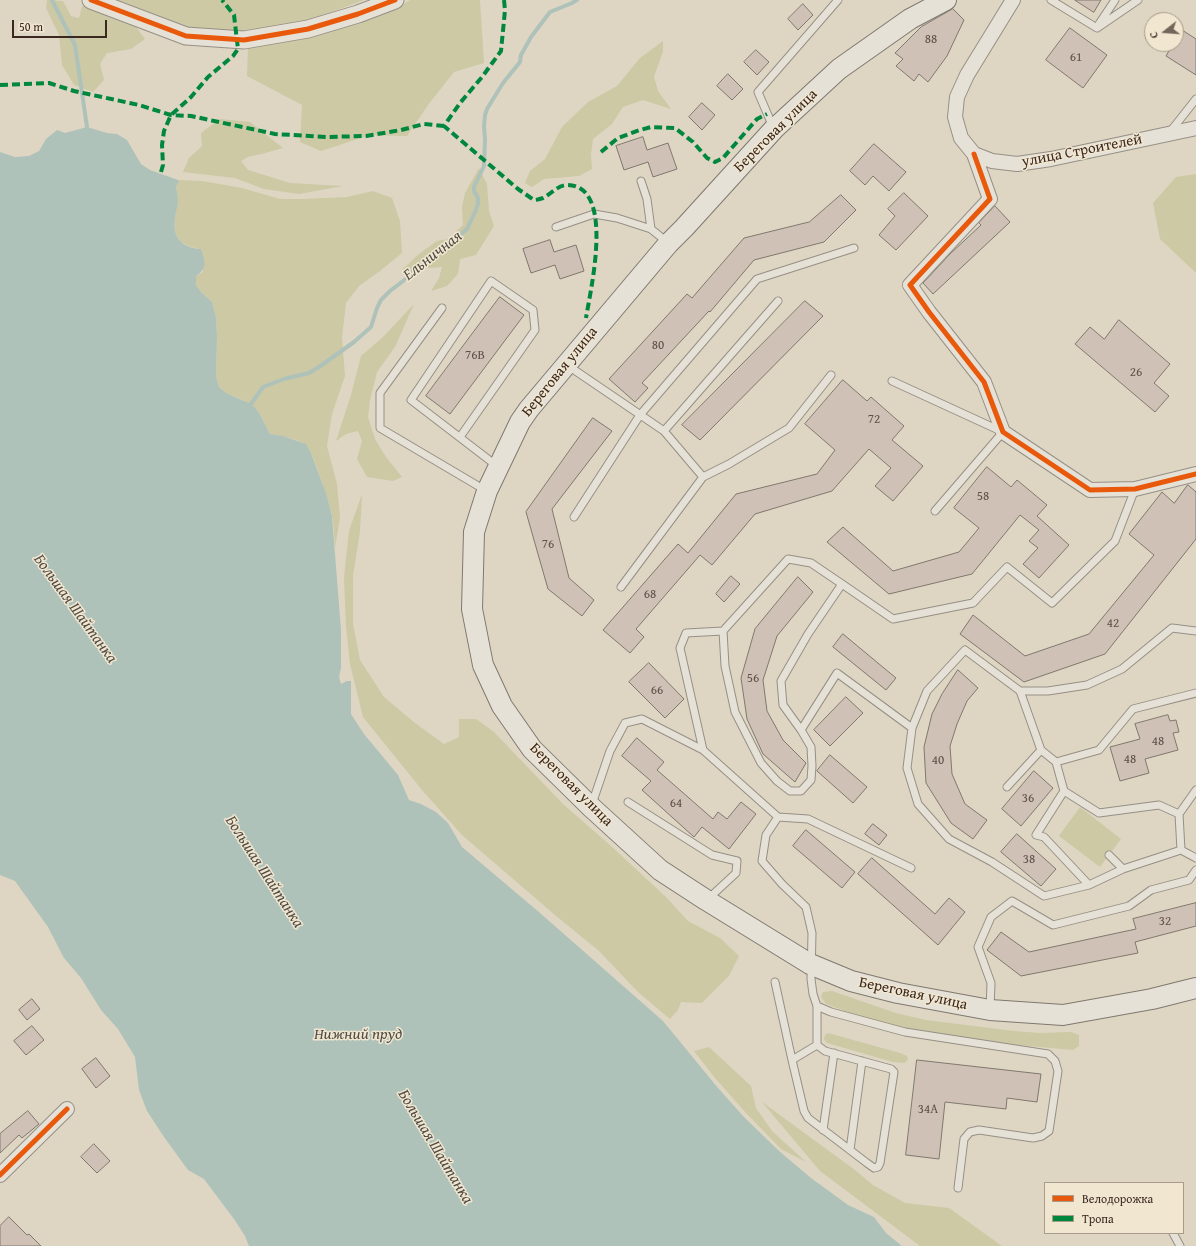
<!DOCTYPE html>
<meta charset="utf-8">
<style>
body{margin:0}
#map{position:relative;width:1196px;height:1246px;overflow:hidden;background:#ded6c3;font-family:"Gentium Book Plus",serif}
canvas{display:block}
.legend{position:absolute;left:1044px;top:1182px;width:140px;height:52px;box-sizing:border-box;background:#f1e7d0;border:1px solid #a89b8a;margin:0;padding:5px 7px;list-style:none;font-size:12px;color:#3a2821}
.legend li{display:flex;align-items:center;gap:8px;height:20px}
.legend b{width:20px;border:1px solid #a89b8a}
.north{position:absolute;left:1144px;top:12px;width:40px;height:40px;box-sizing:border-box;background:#f1e7d0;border:1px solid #a89b8a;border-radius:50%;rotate:253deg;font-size:11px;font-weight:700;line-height:16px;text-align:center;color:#3a2821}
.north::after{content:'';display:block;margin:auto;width:14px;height:18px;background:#73655a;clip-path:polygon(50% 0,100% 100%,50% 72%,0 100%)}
.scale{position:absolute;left:12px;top:20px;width:95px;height:18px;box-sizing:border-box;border:2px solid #3a2821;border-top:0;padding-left:5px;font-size:12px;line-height:14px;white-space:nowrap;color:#3a2821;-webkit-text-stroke:3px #f1e7d0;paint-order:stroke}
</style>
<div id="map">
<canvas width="1196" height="1246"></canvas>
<ul class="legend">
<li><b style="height:5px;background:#e8590c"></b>Велодорожка</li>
<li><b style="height:5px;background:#00873e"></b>Тропа</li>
</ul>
<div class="north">С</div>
<div class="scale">50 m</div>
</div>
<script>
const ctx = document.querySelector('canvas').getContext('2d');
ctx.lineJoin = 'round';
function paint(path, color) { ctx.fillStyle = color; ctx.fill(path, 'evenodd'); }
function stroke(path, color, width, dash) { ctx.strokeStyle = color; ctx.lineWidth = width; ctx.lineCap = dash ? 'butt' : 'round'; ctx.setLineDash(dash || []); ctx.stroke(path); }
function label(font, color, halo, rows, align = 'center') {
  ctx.font = font + ' "Gentium Book Plus",serif'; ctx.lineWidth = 3; ctx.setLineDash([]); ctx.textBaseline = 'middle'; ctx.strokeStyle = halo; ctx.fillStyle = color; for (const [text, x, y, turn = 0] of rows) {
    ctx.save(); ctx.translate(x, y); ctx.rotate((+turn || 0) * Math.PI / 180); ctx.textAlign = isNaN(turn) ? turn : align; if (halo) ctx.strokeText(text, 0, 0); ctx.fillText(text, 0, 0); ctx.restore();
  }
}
paint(new Path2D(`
 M47,0l16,1 8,15 8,2 3,-12 16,4 38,17 9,12 -14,10 -24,4 -7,11 4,16 -11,12 -19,-7 -12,-20 -3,-30 -13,-27z
 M113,0h251l-68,25 -64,8 -56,-6z
 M410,0h70l4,63 -30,9 -26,33 -21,31 -37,-1 -49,16 -21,-9 2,-37 -55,-29 1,-30 146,-36z
 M663,41v10l-9,26 4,14 13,18 -28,-9 -20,7 -11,17 -19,15 -2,15 1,15 -13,7 -35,3 -12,8 -7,-4 5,-12 15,-12 17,-32 26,-25 29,-16 23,-28z
 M220,119l30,3 33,26 -18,5 -17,4 -7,4 7,9 42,13 53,3 -44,8 -35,-5 -29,-11 -52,-6 6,-14 13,-12 -1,-13z
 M479,168l8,16 2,27 5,15 -18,29 -16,4 -2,15 -11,12 -16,5 8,-13 3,-11 -40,3 17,-16 18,-13 11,-2 15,-14 -1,-18 3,-14z
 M1196,174v99l-36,-34 -7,-36 23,-26z
 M178,180l24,1 40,7 38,11h23l44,-2 26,-6 19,7 8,23 2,32 -22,18 -21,15 -13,17 -4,34 3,39 -13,38 -5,32 10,38 3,34 -5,30c-1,-11 -1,-22 -3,-33 -3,-12 -19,-66 -27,-71 -7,-5 -27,-9 -35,-10l-12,-23 -15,-11 -17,-7 -7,-6 -3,-11 1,-39 -1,-20 -4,-15 -11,-10 -5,-7v-9l7,-4 -2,-23c-19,-2 -29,-12 -26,-31 0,-6 3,-11 3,-16 0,-5 -1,-11 -2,-16l3,-4z
 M414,304l-19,43 -18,25 -7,28 -2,17 7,22 11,18 16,20 -9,4 -26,-4 -10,-18 5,-18 -4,-10 -12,3 -10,7 15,-46 10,-39 23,-20z
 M362,494l-2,37 -7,45v48l7,36 24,37 31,26 29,21 15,-7v-18h17l18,13 69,72 48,42 55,51 22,24 32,17 19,18 -10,20 -27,27 -21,-1 -3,8 -8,9 -32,-27 -39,-41 -44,-36 -93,-80 -40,-45 -59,-73 -13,-53 -4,-38 -2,-49 5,-46z
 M1080,807l41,32 -21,28 -41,-31z
 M832,991l64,22 30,7 88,11 26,2 31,-1 8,3v11l-6,4 -55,-5 -112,-17 -56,-15 -24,-9 -5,-7 2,-5z
 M828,1033l72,20 7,3 1,3 -3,4 -12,-1 -59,-17 -7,-2 -3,-4 1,-4z
 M709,1047l42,39 5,22 16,23 34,31 -25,-13 -35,-36 -31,-35 -21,-27z
 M762,1102l93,68 18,15 32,18 44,5 53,38h-82l-100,-75z`), '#ccc9a4');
paint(new Path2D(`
 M87,127l20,6 10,1 10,6 14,24 9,6 28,10 1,2 -3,4c1,5 2,11 2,16 0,5 -3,11 -3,16 -3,19 7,30 26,31 4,13 7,19 -5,27v9l5,7 11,10 4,15 1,20 -1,39 3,11 7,6 25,11 7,7 12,23 13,2 23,8 5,9 15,40 6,23 9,114v38l-2,9 2,7 6,-3h4v33l13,20 34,41 11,25 12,4 15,8 12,11 14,24 78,66 123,108 55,67 26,29 35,34 32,27 37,27 26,12 12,16 16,13h-653l-4,-10 -11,-17 -30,-40 -16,-9 -24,-33 -17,-26 -8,-21 -4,-33 -17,-28 -17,-19 -20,-32 -17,-20 -16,-31 -33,-46 -15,-6v-723l15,5 14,-1 10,-5 7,-12 11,-9 8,3z`), '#aec2ba');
stroke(new Path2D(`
 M52,0l23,45 12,82 -1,4
 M251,404l12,-17 21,-8 25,-6 10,-6 35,-25 17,-15 6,-19 4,-8 9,-9 17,-13 4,-6 42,-31 14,-12 9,-19 2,-7v-5l-4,-7v-4l10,-21 1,-26 -1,-14 1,-11 2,-6 16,-26 17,-21 1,-7 10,-18 19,-25 22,-9 5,-3`), '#aec2ba', 4);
const building = new Path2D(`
 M1075,0h26l-7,12z
 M803,4l10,11 -15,15 -10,-11z
 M953,9l11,11 -17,36 -19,26 -9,-8 -5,7 -18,-15 7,-7 -8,-6 26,-26z
 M1070,28l37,27 -24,33 -37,-28z
 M1182,30l14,9v36l-30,-19 7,-12h3v-5z
 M756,50l13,12 -12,13 -13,-13z
 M728,74l15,15 -11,11 -15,-14z
 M702,103l13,12 -13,15 -13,-13z
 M643,137l4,13 21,-7 9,26 -24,8 -5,-15 -24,8 -8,-24z
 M874,144l32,28 -17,19 -16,-15 -8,9 -15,-14z
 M904,193l24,23 -32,34 -17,-15 16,-19 -7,-7z
 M841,195l15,15 -32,32 -70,18 -44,52 -1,-1 -67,72 6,5 -13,14 -26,-23 78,-85 5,4 52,-60 65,-16z
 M995,206l15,16 -77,72 -10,-11 27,-29 31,-29 -2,-2z
 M550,240l4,12 22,-7 8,26 -24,8 -5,-14 -24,8 -8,-24z
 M500,297l24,18 -74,99 -24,-18z
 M805,301l18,15 -123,124 -18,-15z
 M1119,320l51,44 -16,19 15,13 -14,16 -80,-68 15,-17 14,12z
 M843,380l24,21 4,-4 33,29 -12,14 31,26 -30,35 -18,-15 16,-18 -22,-19 -37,42 -77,23 -43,51 -12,-10 -64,74 8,8 -14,16 -27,-23 75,-86 10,9 48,-59 81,-20 18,-24 -30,-26z
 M593,418l19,13 -60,78 17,69 25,22 -12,16 -34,-27 -22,-77z
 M987,467l24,20 6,-7 30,25 -10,11 32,29 -30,33 -16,-14 15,-16 -9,-7 10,-11 -19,-15 -48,59 -83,20 -62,-52 16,-15 50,44 66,-19 20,-24 -25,-20z
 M1188,485l8,7v47l-91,115 -81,28 -64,-48 13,-19 52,41 64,-22 65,-79 -25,-21 33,-42 12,11z
 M731,576l9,8 -16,18 -8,-8z
 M798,577l15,15 -36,44 -14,44 4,31 16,29 23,23 -11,19 -32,-28 -16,-35 -6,-41 14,-49z
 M843,634l53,44 -10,12 -53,-43z
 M649,663l35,36 -19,19 -36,-36z
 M958,670l20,18 -11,13 -10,23 -7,22 2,28 13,30 22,16 -14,19 -22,-16 -25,-40 -2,-36 8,-33 10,-20z
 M846,697l17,16 -33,33 -16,-16z
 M1168,715l2,6 6,-1 3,12 -6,1 5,17 -33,9 4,14 -29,8 -10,-34 30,-8 -5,-15z
 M637,738l27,24 -7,8 56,49 5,-7 9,7 14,-17 15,12 -27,35 -27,-22 -8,10 -52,-47 9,-9 -29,-25z
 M830,755l37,32 -14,16 -36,-32z
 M1034,771l19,17 -32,38 -19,-17z
 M873,824l14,11 -8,10 -14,-11z
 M806,830l49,42 -13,16 -49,-42z
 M1017,834l39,35 -15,17 -40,-34z
 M872,858l63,56 14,-16 16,14 -27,33 -80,-71z
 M1196,903v23l-61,16 3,11 -117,23 -34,-26 14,-18 28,20 107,-23 -3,-10z
 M32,999l8,10 -13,11 -8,-10z
 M32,1026l12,14 -18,15 -12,-14z
 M96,1058l14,18 -14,12 -14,-19z
 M917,1060l124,14 -4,28 -30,-4 -1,11 -61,-7 -6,57 -33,-4z
 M28,1111l11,13 -17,14 -3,-3 -19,18v-19z
 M94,1144l16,17 -13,12 -16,-16z
 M9,1217l18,18 2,-1 12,12h-41v-20z`);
paint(building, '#cfc1b5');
stroke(building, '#7f786e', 1);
const service = new Path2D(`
 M1051,0l46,28 41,-28
 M1099,24l16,-24
 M773,127l-15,-35 80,-92
 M1170,132l26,-33
 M641,181l6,18 4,30 16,13
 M556,227l38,-13 23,4 34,11
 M442,308l-62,85v35l105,62
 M567,365l97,66 114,-130
 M892,381l111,51 -68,79
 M664,431l39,46
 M460,437l75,-107 -2,-20 -42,-29 -80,119 86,66
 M574,517l66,-102 117,-136 97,-31
 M842,584l51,35 80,-16 34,-36 45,36 63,-62 20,-52
 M621,587l82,-110 26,-13 60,-36 42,-53
 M723,631l2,35 10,46 26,51 16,18 13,10h11l10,-11 1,-14 -1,-19 -10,-17
 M1020,691h28l39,-6 35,-16 50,-41 24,3
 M1056,762l43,-12 34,-41 63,-16
 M1007,787l34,-37
 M1064,791l-28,44 8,2 45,48
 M628,802l84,53 25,6 -1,12 -28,26
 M592,804l18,-53 15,-28 17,-4 61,31
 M1179,814l17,-24
 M778,817l30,2 103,49
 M1181,850l-2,-36 -20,-9 -60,8 -35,-22 -8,-29 -15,-12 -21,-59 -55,-41 -38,41 -15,37 -5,40 11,36 31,35 43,23 52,34 45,-11 34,-16 58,-19 15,8
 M1109,855l14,14
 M775,982l17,78 25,-15
 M817,1006l14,6 74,20 143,22 7,7 3,10 -9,60 -7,5 -9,2 -54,-8 -9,2 -6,7 -6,49
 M990,1010l1,-27 -13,-36 13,-30 21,-16 41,24 76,-19 22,-16 38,-10 7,-10
 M792,1060l12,51 4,7 59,45 7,5 4,-1 2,-4 14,-91 -3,-3 -66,-18 -8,-6v-39l-4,-12 -2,-15 1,-46 -6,-26 -24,-23 -20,-23 4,-26 12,-18 -75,-67 -23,-102 6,-15 37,-2 65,-72 23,4 31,21 -34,50 -27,47 2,24 18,25 36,-57 75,55
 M823,1130l11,-77
 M850,1150l12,-89
 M1173,1233l7,13`);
const minor = new Path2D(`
 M1013,0l-46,75 -10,22 -2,20 6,21 13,16 18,7 25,3 34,-5 145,-31
 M974,154l16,45 -80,86 19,27 55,70 19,50 87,58 45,-1 61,-15
 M0,1175l67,-66`);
const tertiary = new Path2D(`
 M91,0l95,36 58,4 64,-11 50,-15 37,-14`);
const secondary = new Path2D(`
 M946,0l-36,19 -71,50 -65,60 -90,99 -16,16 -139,165 -9,13 -33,69 -13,41 -2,77 11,56 19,41 30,43 59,58 69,63 46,30 104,64 41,17 47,12 92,17 73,5 89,-16 44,-11`);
stroke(service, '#968f84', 9);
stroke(minor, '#968f84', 16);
stroke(tertiary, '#968f84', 19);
stroke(secondary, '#7f786e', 22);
stroke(service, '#e5e1d7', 7);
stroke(minor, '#e5e1d7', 14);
stroke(tertiary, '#e5e1d7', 17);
stroke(secondary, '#e5e1d7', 20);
stroke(new Path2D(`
 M504,0l1,10 -4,41 -19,26 -22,26 -16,23 74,63 16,11c3,0 6,-1 9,-2 8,-4 15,-13 24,-13 49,0 23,107 19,133
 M0,85l49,-2 25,8 65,14 32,10 20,1 84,18 51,3 40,-1 35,-6 23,-6 20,2
 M601,152l17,-14 22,-8 11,-3 24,1 18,14 14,16 8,4 8,-4 34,-39 10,-5
 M161,172l2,-7 -1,-20 2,-14 7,-16 20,-18 17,-20 25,-21 5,-7 -4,-34 -12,-15`), '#00873e', 4, [8, 4]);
stroke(new Path2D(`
 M91,0l95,36 58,4 64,-11 50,-15 37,-14
 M974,154l16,45 -80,86 19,27 55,70 19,50 87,58 45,-1 61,-15
 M0,1175l67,-66`), '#e8590c', 5);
label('13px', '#615048', null, [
 ["88",931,40],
 ["61",1076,58],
 ["80",658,346],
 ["76В",475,356],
 ["26",1136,373],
 ["72",874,420],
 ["58",983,497],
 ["76",548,545],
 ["68",650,595],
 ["42",1113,624],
 ["56",753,679],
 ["66",657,691],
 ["48",1158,742],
 ["48",1130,760],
 ["40",938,761],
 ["36",1028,799],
 ["64",676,804],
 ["38",1029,860],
 ["32",1165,922],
 ["34А",928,1110]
]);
label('15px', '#3a2821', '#f1e7d0', [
 ["Береговая улица",776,131,-45],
 ["улица Строителей",1082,151,-11],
 ["Береговая улица",560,372,-51],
 ["Береговая улица",571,785,45],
 ["Береговая улица",913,994,12]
]);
label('italic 16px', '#524c46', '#f1e7d0', [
 ["Ельничная",433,256,-38],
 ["Большая Шайтанка",75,609,54],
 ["Большая Шайтанка",264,872,57],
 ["Нижний пруд",358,1035],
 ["Большая Шайтанка",435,1147,59]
]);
</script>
